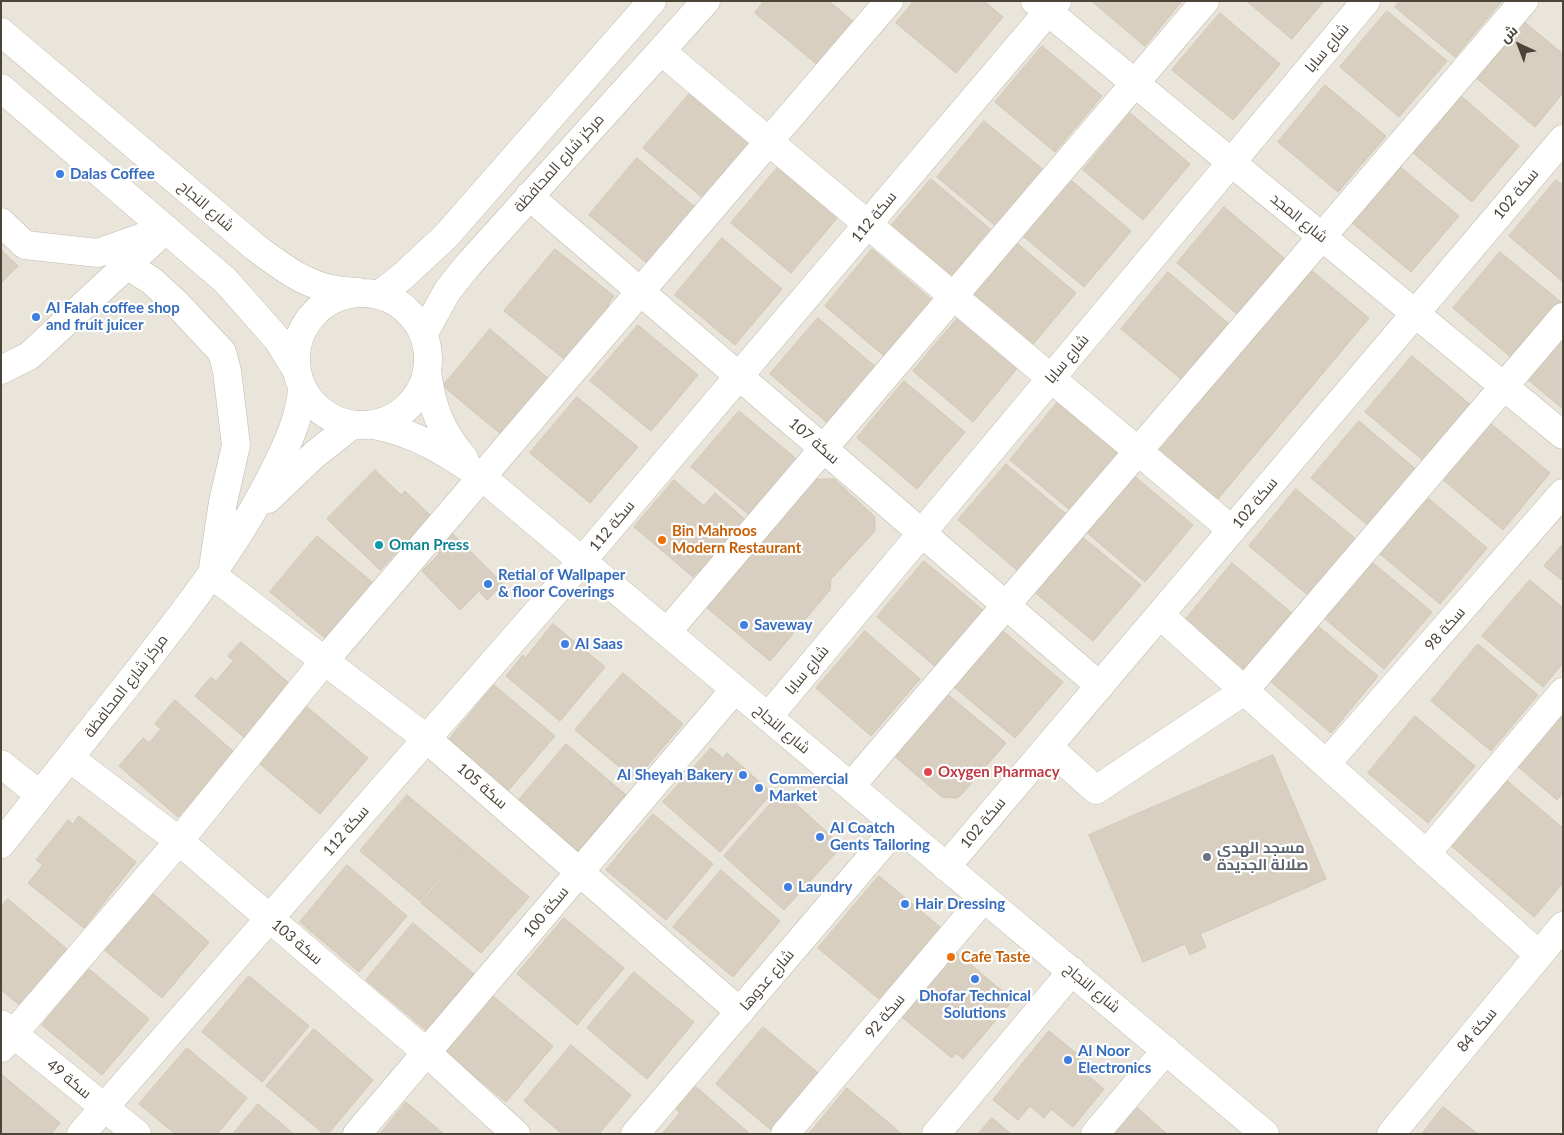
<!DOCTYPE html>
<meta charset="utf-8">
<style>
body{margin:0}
#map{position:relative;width:1564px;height:1135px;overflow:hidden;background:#f6f3ec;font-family:Lato,Cairo,sans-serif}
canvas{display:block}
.frame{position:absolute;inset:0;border:2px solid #4b4439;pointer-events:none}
.north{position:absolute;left:1494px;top:20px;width:50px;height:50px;-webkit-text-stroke:4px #fff;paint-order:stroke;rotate:317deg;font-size:14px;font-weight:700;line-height:20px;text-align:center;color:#4b4439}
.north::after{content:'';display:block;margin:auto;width:18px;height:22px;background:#4b4439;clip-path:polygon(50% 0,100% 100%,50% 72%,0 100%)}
</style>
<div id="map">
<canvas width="1564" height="1135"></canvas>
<div class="frame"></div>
<div class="north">ش</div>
</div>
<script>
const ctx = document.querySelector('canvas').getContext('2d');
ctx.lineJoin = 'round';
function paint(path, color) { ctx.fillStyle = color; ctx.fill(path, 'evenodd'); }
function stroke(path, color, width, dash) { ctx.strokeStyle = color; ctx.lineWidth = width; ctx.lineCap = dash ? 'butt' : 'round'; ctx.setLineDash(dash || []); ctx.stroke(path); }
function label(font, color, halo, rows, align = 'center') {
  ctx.font = font + ' Lato,Cairo,sans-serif'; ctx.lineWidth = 4.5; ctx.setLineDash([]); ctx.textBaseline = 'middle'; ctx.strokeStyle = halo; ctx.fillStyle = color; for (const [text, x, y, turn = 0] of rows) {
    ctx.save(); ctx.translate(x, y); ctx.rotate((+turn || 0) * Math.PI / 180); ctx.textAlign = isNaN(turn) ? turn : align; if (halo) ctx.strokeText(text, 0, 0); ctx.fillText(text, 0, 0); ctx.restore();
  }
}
paint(new Path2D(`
 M1,1h1562v1133h-1562z`), '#eae5da');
const building = new Path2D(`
 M764,1h65l26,22 -36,43 -64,-53z
 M914,1h70l19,16 -47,56 -60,-50z
 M1092,1h90l-37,45z
 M1247,1h77l-32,38z
 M1400,1h102l-47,56 -60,-50z
 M1387,11l60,50 -48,56 -59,-50z
 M1220,13l60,51 -47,56 -61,-50z
 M1522,20l41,34v39l-28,34 -61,-51z
 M1042,46l60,50 -47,56 -60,-50z
 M1325,85l61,51 -48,56 -60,-50z
 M691,92l60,50 -47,57 -61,-51z
 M1460,95l59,51 -47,56 -60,-50z
 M1130,113l60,51 -47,56 -60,-50z
 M984,121l61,50 -48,56 -60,-50z
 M637,158l60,51 -48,56 -60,-50z
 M1398,165l61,51 -48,56 -60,-50z
 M778,167l60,50 -47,56 -60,-50z
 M931,179l59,50 -47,57 -60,-51z
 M1556,180l7,5v97l-54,-46z
 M1072,181l59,50 -47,56 -60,-50z
 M1224,207l60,51 -47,56 -60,-51z
 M722,238l60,51 -47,56 -60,-50z
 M1016,242l60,51 -47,56 -60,-50z
 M555,249l59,47 -6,8 5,5 -44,54 -65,-52z
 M872,249l60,51 -48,56 -59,-50z
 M1,250l17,16 -17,17z
 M1500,252l61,50 -48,57 -60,-51z
 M1310,269l59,49 -151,181 -59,-48z
 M1168,272l60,51 -47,56 -60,-50z
 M960,315l60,50 -47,57 -60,-51z
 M818,318l59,50 -47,57 -60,-51z
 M638,325l60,50 -47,56 -61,-50z
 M490,329l60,51 -47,56 -60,-50z
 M1563,335v74l-37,-31z
 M1412,356l60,50 -47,56 -60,-50z
 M904,381l61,51 -48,57 -60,-51z
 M577,397l61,50 -48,56 -60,-50z
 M1057,403l61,51 -48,56 -60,-50z
 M739,411l60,50 -47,56 -61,-50z
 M1359,421l60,51 -48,56 -60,-50z
 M1490,423l60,50 -47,57 -61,-51z
 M1006,464l60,50 -48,57 -60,-51z
 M375,470l26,25 4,-4 26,25 -51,54 -53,-51z
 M1133,475l60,50 -48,57 -60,-51z
 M834,479l41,38v14l-44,48 -1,11 -60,71 -70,-59 110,-122z
 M674,480l30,26 11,-13 33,29 -46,54 -5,-4 -4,5 -59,-50z
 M1296,489l60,50 -47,57 -60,-50z
 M1427,497l60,51 -47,56 -60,-50z
 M452,533l51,51 -16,16 -8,-9 -19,19 -38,-39 17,-17 -4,-5z
 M1080,535l61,50 -48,56 -60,-50z
 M317,536l60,50 -47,56 -60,-50z
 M1563,544v37l-19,-15z
 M924,561l60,50 -47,57 -60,-51z
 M1372,562l60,50 -48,57 -60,-51z
 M1232,563l60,50 -47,57 -60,-50z
 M1530,580l33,28v55l-20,24 -61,-51z
 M553,624l52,43 -45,54 -54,-45 17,-21 2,3z
 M1318,626l60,50 -47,57 -60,-51z
 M865,631l55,48 -49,57 -55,-48z
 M1003,631l60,51 -48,56 -60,-50z
 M241,642l49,42 -44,55 -51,-43 16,-19 5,4 17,-20 -5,-5z
 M1478,644l60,51 -47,56 -60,-50z
 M623,673l60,51 -48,56 -60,-50z
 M494,685l61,51 -48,56 -60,-50z
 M945,692l61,51 -44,51 -5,4 -15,-1 -50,-43z
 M175,700l59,52 -56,65 -59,-51 24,-28 6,5 12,-14 -6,-5z
 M307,707l61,51 -48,56 -60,-50z
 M1563,710v83l-6,7 -41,-35z
 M1415,716l60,50 -47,57 -60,-50z
 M566,744l60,51 -48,56 -60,-50z
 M711,748l12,10 4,-5 45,40 -52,59 -57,-50z
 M1273,755l53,124 -126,55 6,13 -16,8 -5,-11 -42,18 -54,-127z
 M1504,778l59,50v55l-29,34 -86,-74z
 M782,791l60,55 -58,64 -60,-54z
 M407,795l60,50 -47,56 -60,-50z
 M653,814l60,50 -47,56 -60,-50z
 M79,816l57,46 -52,66 -56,-45 15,-18 -7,-5 32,-40 5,4z
 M468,846l61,51 -48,56 -60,-50z
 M347,865l60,51 -48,56 -59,-50z
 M721,870l59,51 -47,56 -60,-50z
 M879,876l61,51 -61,72 -61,-51z
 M150,891l59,51 -47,56 -60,-50z
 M8,899l60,51 -47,56 -20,-16v-83z
 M564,918l60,50 -47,57 -60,-51z
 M413,923l61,51 -48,56 -60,-50z
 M950,947l63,53 -50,59 -7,-6 -4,5 -56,-46z
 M89,969l60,50 -47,56 -60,-50z
 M634,972l60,50 -47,57 -60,-51z
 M249,976l60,50 -47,56 -60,-50z
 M493,996l60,50 -47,56 -61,-50z
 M763,1027l60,50 -47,57 -60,-50z
 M314,1029l59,51 -45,54h-4l-58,-48z
 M1049,1031l32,26 -6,8 29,24 -31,38 -22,-18 -7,9 -14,-12 -12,14 -25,-20z
 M571,1045l60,50 -32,39h-37l-38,-33z
 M187,1048l60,50 -30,36h-42l-36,-30z
 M1,1074l59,49 -9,11h-50z
 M695,1086l55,48h-88l18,-21 -5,-5z
 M847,1088l55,46h-93z
 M406,1102l38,32h-64z
 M258,1104l36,30h-61z
 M1133,1104l34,30h-61z
 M1443,1107l35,27h-56z
 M992,1118l19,16h-33z`);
paint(building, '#d8cfc1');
stroke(building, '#d3c7b4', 1);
const minor = new Path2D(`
 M1035,1l528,434
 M1,32l254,215c33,25 59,45 103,45
 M661,51l571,479
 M1,88l225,193 52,59 17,28
 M529,196l571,490
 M1,222l24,23 73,8 59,-21
 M127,265l25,16 25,23 45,48 5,19 9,74 -13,57 -10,66
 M296 359a66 66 0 1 1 132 0a66 66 0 1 1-132 0Z
 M379,295l24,-19 43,-40 206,-235
 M424,333l24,-43 20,-25 238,-264
 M1,370l28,-14 137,-127
 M427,371c4,34 14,61 37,87
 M374,425c42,8 74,28 108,52l783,657
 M268,499l46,-44 38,-30
 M212,575l215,164 313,273
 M1160,615l379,340
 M667,632l538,-631
 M768,717l598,-716
 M1048,747l48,43 148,-99 319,-374
 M70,758l109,83 247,211 90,82
 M1,764l39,31
 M1326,764l237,-271
 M851,786l673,-785
 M1,844c47,-60 95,-119 142,-179 48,-62 96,-123 131,-194 13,-26 26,-53 28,-82
 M1426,854l137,-162
 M946,867l617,-728
 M1,1024l136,110
 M1,1048l178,-207 146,-181 564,-659
 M81,1134l501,-573 475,-560
 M357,1134l378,-445
 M635,1134l263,-308
 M785,1134l199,-236
 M936,1134l136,-163
 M1095,1134l71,-84
 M1391,1134l172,-208`);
stroke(minor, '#c2bbae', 29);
stroke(minor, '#fff', 28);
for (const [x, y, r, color] of [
 [60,174,5,"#3f7fe0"],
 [36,317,5,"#3f7fe0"],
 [662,540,5,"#e8710a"],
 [379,545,5,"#0f9aa8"],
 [488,584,5,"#3f7fe0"],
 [744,625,5,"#3f7fe0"],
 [565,644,5,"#3f7fe0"],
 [928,772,5,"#e0444e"],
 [743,775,5,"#3f7fe0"],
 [759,788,5,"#3f7fe0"],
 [820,837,5,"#3f7fe0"],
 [1207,857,5,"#6b7280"],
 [788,887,5,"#3f7fe0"],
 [905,904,5,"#3f7fe0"],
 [951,957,5,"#e8710a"],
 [975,979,5,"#3f7fe0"],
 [1068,1060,5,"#3f7fe0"]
]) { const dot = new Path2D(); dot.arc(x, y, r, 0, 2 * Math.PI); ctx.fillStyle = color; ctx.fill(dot); stroke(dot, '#fff', 2); }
label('15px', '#4b4439', '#fff', [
 ["شارع سابا",1327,48,-50],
 ["مركز شارع المحافظة",559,163,-48],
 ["سكة 102",1516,194,-50],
 ["شارع النجاح",206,206,41],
 ["سكة 112",874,217,-50],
 ["شارع المجد",1299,218,39],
 ["شارع سابا",1067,359,-50],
 ["سكة 107",814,441,41],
 ["سكة 102",1255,503,-50],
 ["سكة 112",612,526,-50],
 ["سكة 98",1445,629,-49],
 ["شارع سابا",807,670,-50],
 ["مركز شارع المحافظة",126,686,-52],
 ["شارع النجاح",782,729,40],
 ["سكة 105",482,786,41],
 ["سكة 102",983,823,-50],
 ["سكة 112",346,831,-49],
 ["سكة 100",546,912,-50],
 ["سكة 103",297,942,40],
 ["شارع عدوها",767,980,-50],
 ["شارع النجاح",1092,988,40],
 ["سكة 92",885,1016,-50],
 ["سكة 84",1477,1030,-50],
 ["سكة 49",69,1079,39]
]);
label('bold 15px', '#366cbe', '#fff', [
 ["Dalas Coffee",70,174],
 ["Al Falah coffee shop",46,308],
 ["and fruit juicer",46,325],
 ["Retial of Wallpaper",498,575],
 ["& floor Coverings",498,592],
 ["Saveway",754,625],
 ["Al Saas",575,644],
 ["Al Sheyah Bakery",733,775,"right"],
 ["Commercial",769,779],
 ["Market",769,796],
 ["Al Coatch",830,828],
 ["Gents Tailoring",830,845],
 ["Laundry",798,887],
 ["Hair Dressing",915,904],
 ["Dhofar Technical",975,996,"center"],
 ["Solutions",975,1013,"center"],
 ["Al Noor",1078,1051],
 ["Electronics",1078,1068]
], 'left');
label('bold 15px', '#c56008', '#fff', [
 ["Bin Mahroos",672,531],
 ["Modern Restaurant",672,548],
 ["Cafe Taste",961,957]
], 'left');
label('bold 15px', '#0d838f', '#fff', [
 ["Oman Press",389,545]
], 'left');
label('bold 15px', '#be3a42', '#fff', [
 ["Oxygen Pharmacy",938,772]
], 'left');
label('bold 15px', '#5b616d', '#fff', [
 ["مسجد الهدى",1217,848],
 ["صلالة الجديدة",1217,865]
], 'left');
</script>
